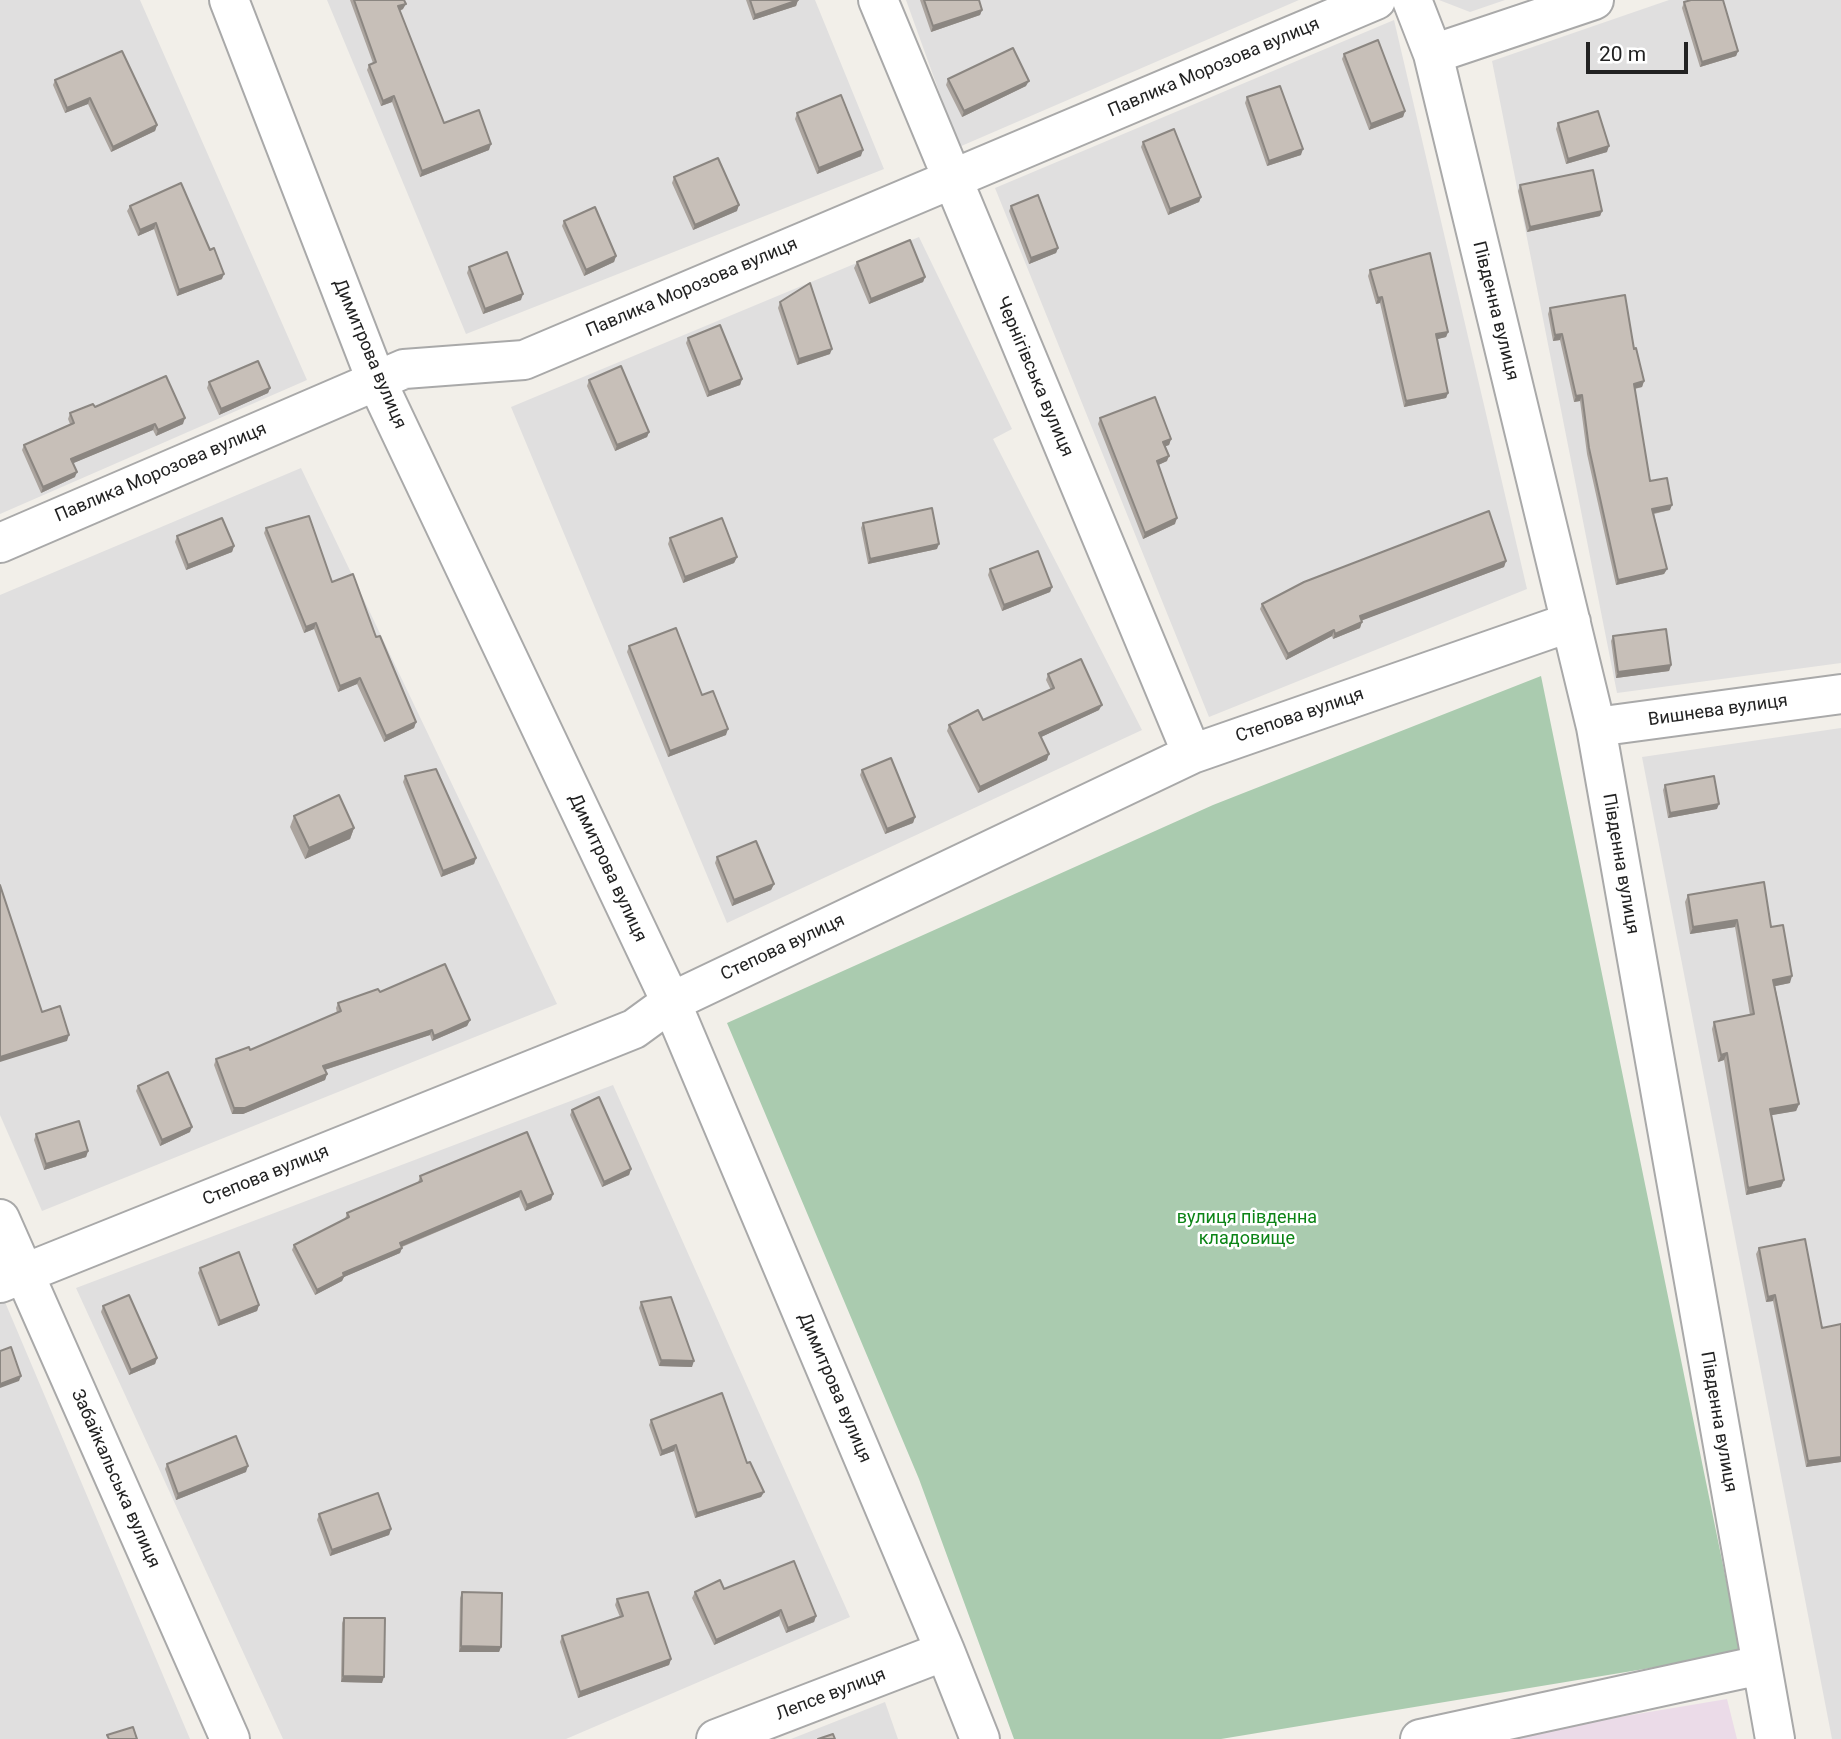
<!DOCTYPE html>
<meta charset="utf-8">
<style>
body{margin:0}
#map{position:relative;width:1841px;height:1739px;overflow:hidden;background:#f2efe9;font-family:Roboto,sans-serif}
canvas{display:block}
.scale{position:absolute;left:1586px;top:42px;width:102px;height:32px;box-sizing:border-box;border:4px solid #222;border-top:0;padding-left:9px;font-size:21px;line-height:24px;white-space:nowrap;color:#222;-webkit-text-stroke:5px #fff;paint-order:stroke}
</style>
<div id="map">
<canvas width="1841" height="1739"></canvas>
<div class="scale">20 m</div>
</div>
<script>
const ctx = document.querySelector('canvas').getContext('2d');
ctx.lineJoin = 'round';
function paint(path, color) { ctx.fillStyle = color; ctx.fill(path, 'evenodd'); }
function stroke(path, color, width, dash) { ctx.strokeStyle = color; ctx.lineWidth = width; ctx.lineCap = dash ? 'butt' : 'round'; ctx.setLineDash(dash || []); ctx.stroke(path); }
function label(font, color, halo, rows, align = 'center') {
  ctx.font = font + ' Roboto,sans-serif'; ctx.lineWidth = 5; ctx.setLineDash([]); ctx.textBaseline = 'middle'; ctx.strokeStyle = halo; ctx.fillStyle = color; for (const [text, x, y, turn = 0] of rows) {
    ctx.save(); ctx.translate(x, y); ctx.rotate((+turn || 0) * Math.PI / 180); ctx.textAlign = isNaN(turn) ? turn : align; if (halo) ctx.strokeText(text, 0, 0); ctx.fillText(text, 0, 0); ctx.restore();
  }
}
paint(new Path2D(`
 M0,0h140l167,380 -307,134z
 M327,0h488l69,169 -418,165z
 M906,0h393l-340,147z
 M1439,0h66l-35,12z
 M1669,0h172v663l-224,30 -125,-632z
 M1394,20l133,569 -318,128 -214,-529z
 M919,237l93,192 -19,10 149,291 -415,193 -216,-516z
 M301,468l256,536 -515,207 -42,-96v-520z
 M1841,728v1011h-9l-190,-982z
 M613,1085l237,532 -284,122h-283l-207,-451z
 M5,1302l185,437h-190v-435z
 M885,1702l13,37h-107z`), '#e0dfdf');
paint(new Path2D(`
 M1727,1699l10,40h-249z`), '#ebdbe8');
paint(new Path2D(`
 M1541,676l200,977 -520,86h-207l-95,-260 -192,-456 486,-218z`), '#aacbaf');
const street = new Path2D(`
 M229,0l147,380 295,622 274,649 35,88
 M878,0l314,754
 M1412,0l21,54 163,673 179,1012
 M1433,54l161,-54
 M0,543l404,-174 120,-9 852,-360
 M1596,727l245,-33
 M0,1219l230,520
 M0,1283l634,-254 37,-27 521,-248 379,-132
 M716,1739l229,-88
 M1420,1739l341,-74`);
stroke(street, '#a9a9a9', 42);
stroke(street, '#fff', 38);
paint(new Path2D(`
 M350,0h54l-1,9 -3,2 44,112 45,27 -69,27 -28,-75 -11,4 -14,-36 2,-5 4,-2z
 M746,0h52l-2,6 -43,14z
 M920,0h59l3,10 -2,5 -49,17z
 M1684,2l54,49 -2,5 -36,11 -18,-59z
 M1344,54l61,57 -2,6 -34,13 -27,-71z
 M948,79l78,7 -64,31 -16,-32z
 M55,80l102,45 -2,6 -44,21 -23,-48 -23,9 -12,-28z
 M1247,97l54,58 -34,11 -22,-63z
 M797,113l64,43 -44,18 -22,-55z
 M1558,123l49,29 -41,12 -10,-35z
 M1143,142l58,55 -2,5 -31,13 -27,-68z
 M674,177l63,34 -44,19 -21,-47z
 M1520,185l82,26 -2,5 -73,16 -9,-41z
 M130,206l80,44 12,29 -45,17 -23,-67 -16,7 -11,-25z
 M1011,206l47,42 -2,5 -27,11 -20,-53z
 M564,221l52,35 -2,6 -30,14 -22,-50z
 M857,262l68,15 -2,5 -54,22 -15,-36z
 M469,267l52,33 -38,14 -16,-41z
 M1370,270l78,62 -2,5 -9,2 11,54 -2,5 -42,9 -24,-104 -4,1 -8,-28z
 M780,302l50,52 -33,11 -19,-57z
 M1550,308l84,41 10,32 -2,6 -7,2 15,92 20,29 -16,4 13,55 -3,5 -48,11 -29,-131 -7,-53 -6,1 -14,-62 -7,1 -5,-27z
 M688,338l54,41 -2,6 -33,12 -21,-54z
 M589,380l60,52 -2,5 -32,14 -28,-65z
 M209,382l61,6 -2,5 -49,22 -12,-27z
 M95,407l88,17 -27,12 -3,-6 -80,33 2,14 -34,16 -19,-43 2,-5 46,-21 -2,-5 2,-6z
 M1100,418l71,21 -2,6 -4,1 2,15 -9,4 17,59 -32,15 -45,-115z
 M863,523l74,26 -69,15 -7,-36z
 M266,528l66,54 44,55 40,85 -2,6 -30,14 -27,-58 -19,8 -24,-63 -10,4 -40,-100z
 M177,536l57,10 -2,6 -46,18 -11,-28z
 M670,538l67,19 -3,6 -51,20 -15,-39z
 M1506,561l-2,6 -142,53 -2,8 -27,11 -1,-3 -46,24 -26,-51 2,-5z
 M990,569l62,18 -2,5 -48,19 -14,-36z
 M1613,636l58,29 -2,6 -53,7 -5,-37z
 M629,646l73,49 24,40 -58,22 -41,-105z
 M1048,674l51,36 -58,27 6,23 -69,33 -31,-62 2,-6 34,-5 68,-30 -5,-10z
 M862,770l53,47 -2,6 -28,11 -25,-59z
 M405,776l71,82 -2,6 -33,13 -38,-95z
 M1665,785l52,24 -49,9 -5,-28z
 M294,816l60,12 -4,11 -45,20 -15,-32z
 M717,857l57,27 -3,6 -39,16 -17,-43z
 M1688,895l83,32 19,56 -15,3 24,118 -3,7 -25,4 13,65 -3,7 -35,8 -22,-135 -6,2 -6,-33 2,-7 36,-7 -15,-88 -45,7 -5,-32z
 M380,992l90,28 -3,6 -35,15 -2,-6 -105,35 2,4 -2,6 -82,34h-11l-18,-49 2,-6 34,-9 87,-37 -1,-5 2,-5z
 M138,1086l52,46 -30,14 -24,-55z
 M572,1110l59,59 -2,6 -27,12 -32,-72z
 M36,1134l52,17 -2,6 -42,13 -10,-30z
 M420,1176l133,18 -2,6 -26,11 -6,-14 -117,50 -2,6 -56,24 -2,4 -27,14 -23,-45 2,-5 51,-26 2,-6 71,-30z
 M1759,1248l63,80 19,-4v138l-35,5 -33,-166 -7,1 -10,-48z
 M200,1268l59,37 -2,6 -39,15 -20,-53z
 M641,1302l51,65 -33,-1 -20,-58z
 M103,1306l54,52 -2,6 -26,11 -28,-63z
 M651,1420l96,43 17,29 -3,5 -66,21 -21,-67 -14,5 -11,-31z
 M167,1464l79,8 -70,28 -11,-31z
 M319,1514l72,15 -2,6 -59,21 -13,-36z
 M724,1589l92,27 -2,6 -28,11 -7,-17 -65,29 -22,-47 3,-6z
 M462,1592l39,55 -2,5h-40l1,-54z
 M617,1599l54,60 -2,6 -91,33 -18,-56 2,-6 58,-19 -5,-12z
 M344,1618l38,65 -41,-1 1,-59z`), '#aba49e');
paint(new Path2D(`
 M798,0l-2,6 -43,14 2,-5z
 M406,4l-3,5 -7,3 2,-6z
 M982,10l-2,5 -49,17 2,-6z
 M1738,51l-2,5 -36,11 2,-5z
 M1029,81l-3,5 -64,31 2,-6z
 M394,96l-2,6 -11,4 2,-5z
 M90,98l-2,6 -23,9 2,-5z
 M1405,111l-2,6 -34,13 2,-6z
 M157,125l-2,6 -44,21 2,-5z
 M491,144l-2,6 -69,27 2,-6z
 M1609,146l-2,6 -41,12 2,-5z
 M1303,149l-2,6 -34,11 2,-5z
 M863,150l-2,6 -44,18 2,-6z
 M1201,197l-2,5 -31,13 2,-6z
 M739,205l-2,6 -44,19 2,-5z
 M1602,211l-2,5 -73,16 3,-5z
 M156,223l-2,6 -16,7 2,-6z
 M1058,248l-2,5 -27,11 2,-6z
 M616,256l-2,6 -30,14 2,-6z
 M224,274l-2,5 -45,17 2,-6z
 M925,277l-2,5 -54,22 2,-5z
 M523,294l-2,6 -38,14 2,-5z
 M1382,297l-2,6 -4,1 2,-6z
 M1448,332l-2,5 -12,3 2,-6z
 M1562,334l-2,6 -7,1 2,-6z
 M832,349l-2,5 -33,11 2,-6z
 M742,379l-2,6 -33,12 2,-5z
 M1644,381l-2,6 -10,2 2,-5z
 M270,388l-2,5 -49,22 2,-6z
 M1448,393l-2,5 -42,9 2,-6z
 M1582,395l-2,6 -6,1 2,-6z
 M185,418l-2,6 -27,12 2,-6z
 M155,424l-2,6 -84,35 2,-6z
 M649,432l-2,5 -32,14 2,-6z
 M1171,439l-2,6 -8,3 2,-6z
 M1169,456l-2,5 -13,6 3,-6z
 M77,472l-2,5 -34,16 2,-6z
 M1672,505l-2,5 -20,4 2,-5z
 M1177,518l-2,6 -32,15 2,-6z
 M939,544l-2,5 -69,15 2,-5z
 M234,546l-2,6 -46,18 2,-5z
 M737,557l-3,6 -51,20 2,-6z
 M1506,561l-2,6 -146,55 2,-6z
 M1667,569l-3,5 -48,11 2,-5z
 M1052,587l-2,5 -48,19 2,-6z
 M1362,622l-2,6 -27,11 2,-5z
 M316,623l-2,6 -10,4 2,-6z
 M1334,630l-2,6 -46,24 2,-6z
 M1671,665l-2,6 -53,7 2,-6z
 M360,678l-3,6 -19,8 2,-6z
 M1102,705l-3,5 -62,29 2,-6z
 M416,722l-2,6 -30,14 2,-6z
 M728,729l-2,6 -58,22 2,-6z
 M1049,754l-2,6 -69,33 2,-6z
 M1719,804l-2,5 -49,9 2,-5z
 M915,817l-2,6 -28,11 2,-5z
 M354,828l-4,11 -45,20 4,-11z
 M476,858l-2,6 -33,13 2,-6z
 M774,884l-3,6 -39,16 2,-6z
 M1737,920l-2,7 -45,7 3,-7z
 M1792,976l-2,7 -19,4 2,-7z
 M470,1020l-3,6 -35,15 2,-5z
 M432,1030l-2,5 -109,36 2,-5z
 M69,1035l-2,6 -67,21v-5z
 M1727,1053l-3,7 -6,2 3,-7z
 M327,1074l-2,6 -82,34h-11l2,-6z
 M1799,1104l-3,7 -29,5 3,-7z
 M192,1127l-2,5 -30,14 2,-6z
 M88,1151l-2,6 -42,13 2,-6z
 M631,1169l-2,6 -27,12 2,-5z
 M1784,1180l-3,7 -35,8 2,-7z
 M521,1191l-2,6 -121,51 2,-5z
 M553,1194l-2,6 -26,11 2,-6z
 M402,1248l-2,5 -56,24 -2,4 -27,14 2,-5 26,-17z
 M1775,1295l-2,6 -7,1 2,-5z
 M259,1305l-2,6 -39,15 2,-5z
 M157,1358l-2,6 -26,11 2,-5z
 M661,1360l33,1 -2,6 -33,-1z
 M21,1376l-2,5 -19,7v-4z
 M676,1445l-2,6 -14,5 2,-5z
 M1841,1457v5l-35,5 2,-6z
 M248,1466l-2,6 -70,28 2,-6z
 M764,1492l-3,5 -66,21 2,-5z
 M391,1529l-2,6 -59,21 2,-6z
 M781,1610l-2,6 -65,29 2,-5z
 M816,1616l-2,6 -28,11 2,-5z
 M461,1646l40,1 -2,5h-40z
 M671,1659l-2,6 -91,33 2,-6z
 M343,1676l41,1 -2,6 -41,-1z`), '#8b8681');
const building = new Path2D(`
 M354,0h50l2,4 -8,2 46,117 35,-13 12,34 -69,27 -28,-75 -11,5 -14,-36 7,-3z
 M750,0h48l-43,15z
 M924,0h55l3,10 -49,16z
 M1691,0h32l15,51 -36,11 -18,-60z
 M1378,40l27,71 -34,13 -27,-70z
 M1013,48l16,33 -65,30 -16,-32z
 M122,51l35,74 -44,22 -23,-49 -23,10 -12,-28z
 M1280,86l23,63 -34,12 -22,-64z
 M841,95l22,55 -44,18 -22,-55z
 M1598,111l11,35 -41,13 -10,-36z
 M1174,129l27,68 -31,12 -27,-67z
 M718,158l21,47 -44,20 -21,-48z
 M1593,170l9,41 -72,16 -10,-42z
 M181,183l29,67 4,-2 10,26 -45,16 -23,-67 -16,7 -10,-24z
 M1038,195l20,53 -27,10 -20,-52z
 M595,207l21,49 -30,14 -22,-49z
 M910,240l15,37 -54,22 -14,-37z
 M507,252l16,42 -38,15 -16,-42z
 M1430,253l18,79 -12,2 12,59 -42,8 -24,-104 -4,1 -8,-28z
 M810,283l22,66 -33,10 -19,-57z
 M1625,295l9,54 2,-1 8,33 -10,3 16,97 17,-3 5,27 -20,4 15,60 -49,11 -29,-132 -7,-53 -6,1 -14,-62 -7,1 -5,-27z
 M720,325l22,54 -33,13 -21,-54z
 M258,361l12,27 -49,21 -12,-27z
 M621,366l28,66 -32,13 -28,-65z
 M166,376l19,42 -27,12 -3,-6 -84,35 6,13 -34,15 -19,-42 50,-22 -4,-10 23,-9 2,3z
 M1155,397l16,42 -8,3 6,14 -12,5 20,57 -32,15 -45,-115z
 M932,508l7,36 -69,15 -7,-36z
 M1489,511l17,50 -146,55 2,6 -27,12 -1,-4 -46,24 -26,-50 42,-22z
 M309,516l23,66 21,-8 23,63 4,-1 36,86 -30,14 -26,-58 -20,8 -24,-63 -10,4 -40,-99z
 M222,518l12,28 -46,19 -11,-29z
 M722,518l15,39 -52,20 -15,-39z
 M1038,551l14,36 -48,18 -14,-36z
 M676,628l26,67 11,-4 15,38 -58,22 -41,-105z
 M1666,629l5,36 -53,7 -5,-36z
 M1081,659l21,46 -63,28 10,21 -69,33 -31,-62 29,-15 5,10 71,-32 -6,-14z
 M891,758l24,59 -28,12 -25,-59z
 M436,769l40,89 -33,13 -38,-95z
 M1714,776l5,28 -49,9 -5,-28z
 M339,795l15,33 -45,20 -15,-32z
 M756,841l18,43 -40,16 -17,-43z
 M1764,882l7,45 12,-2 9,51 -19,4 26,124 -29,5 14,71 -36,8 -21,-135 -6,2 -7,-33 40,-8 -17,-94 -44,7 -5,-32z
 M0,885l42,127 18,-6 9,29 -69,22z
 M445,964l25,56 -36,16 -2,-6 -109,36 4,8 -82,34h-11l-18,-49 33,-12 1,3 91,-39 -3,-8 40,-14 2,3z
 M168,1072l24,55 -30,13 -24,-54z
 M599,1097l32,72 -27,13 -32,-72z
 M79,1121l9,30 -42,13 -10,-30z
 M527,1132l26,62 -26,11 -6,-14 -121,52 2,5 -59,25 1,3 -27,14 -23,-45 55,-28 -2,-4 75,-32 -2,-5z
 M1805,1239l17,89 19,-4v133l-33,4 -33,-166 -7,2 -9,-49z
 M239,1252l20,53 -39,16 -20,-53z
 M129,1295l28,63 -26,12 -28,-64z
 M671,1297l23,64 -33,-1 -20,-58z
 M11,1347l10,29 -21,8v-33z
 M722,1393l25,70 3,-1 14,30 -67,21 -21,-68 -14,6 -11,-31z
 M236,1436l12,30 -70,28 -11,-30z
 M378,1493l13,36 -59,21 -13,-36z
 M794,1561l22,55 -28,12 -7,-18 -65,30 -21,-48 25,-12 4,9z
 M462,1592l40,1 -1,54 -40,-1z
 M648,1592l23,67 -91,33 -18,-56 61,-20 -6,-17z
 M344,1618h41l-1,59 -41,-1z
 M133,1727l4,12h-28l-2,-4z
 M833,1734l2,5h-17z`);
paint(building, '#c7bfb8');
stroke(building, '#8b8681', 2);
label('18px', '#222', '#fff', [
 ["Павлика Морозова вулиця",1214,68,-23],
 ["Павлика Морозова вулиця",692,288,-23],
 ["Південна вулиця",1495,311,76],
 ["Димитрова вулиця",369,354,67],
 ["Чернігівська вулиця",1034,377,67],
 ["Павлика Морозова вулиця",161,473,-23],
 ["Вишнева вулиця",1718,711,-8],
 ["Степова вулиця",1300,716,-19],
 ["Південна вулиця",1620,864,80],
 ["Димитрова вулиця",607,868,65],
 ["Степова вулиця",783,948,-25],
 ["Степова вулиця",266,1176,-22],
 ["Димитрова вулиця",834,1388,67],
 ["Південна вулиця",1718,1422,80],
 ["Забайкальська вулиця",115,1479,66],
 ["Лепсе вулиця",831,1695,-21]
]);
label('18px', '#0c8416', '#fff', [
 ["вулиця південна",1247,1218],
 ["кладовище",1247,1239]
]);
</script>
